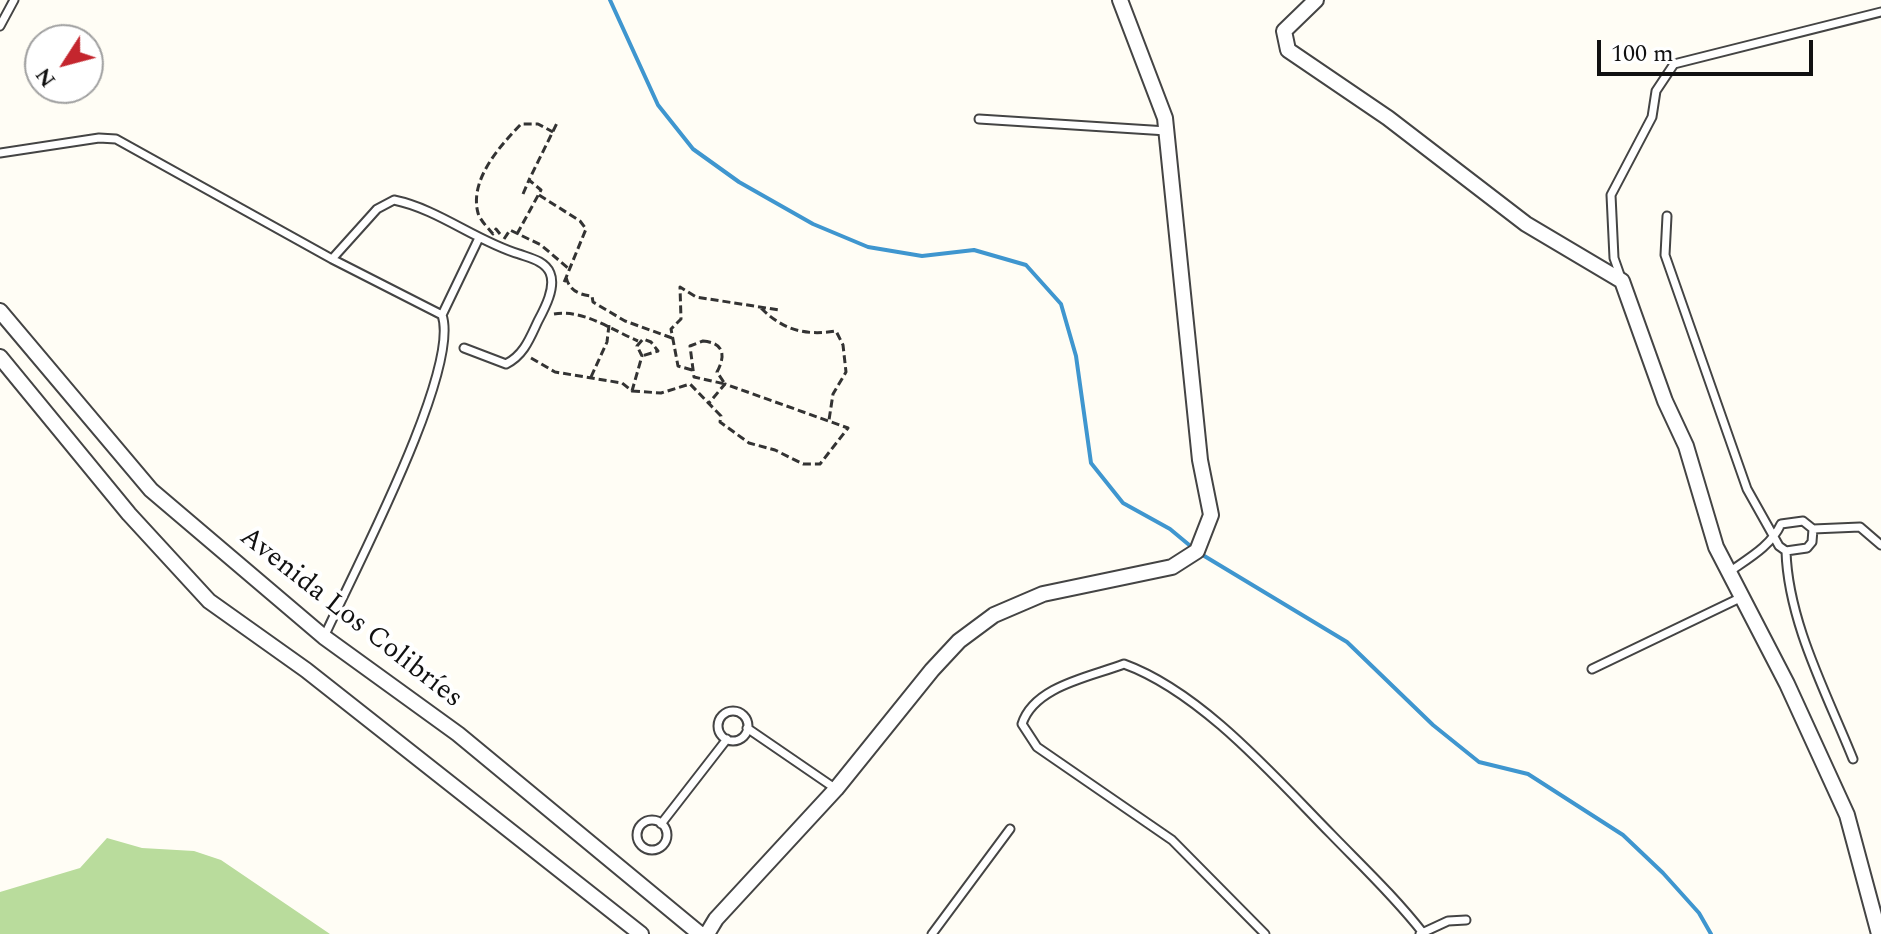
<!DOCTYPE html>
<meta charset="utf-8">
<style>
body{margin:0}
#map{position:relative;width:1881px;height:934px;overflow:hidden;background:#fffdf5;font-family:Spectral,serif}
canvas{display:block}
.north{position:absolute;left:24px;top:24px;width:80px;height:80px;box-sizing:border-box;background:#fff;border:2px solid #a0a0a0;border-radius:50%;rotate:234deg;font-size:22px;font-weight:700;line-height:32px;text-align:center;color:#111}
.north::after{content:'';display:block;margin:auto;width:28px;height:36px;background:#c4262e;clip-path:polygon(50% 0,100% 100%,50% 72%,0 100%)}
.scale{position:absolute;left:1597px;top:40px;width:216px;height:36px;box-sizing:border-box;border:4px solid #111;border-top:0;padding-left:10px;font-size:24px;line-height:28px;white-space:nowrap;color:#111;-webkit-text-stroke:6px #fff;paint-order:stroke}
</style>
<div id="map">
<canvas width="1881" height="934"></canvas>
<div class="north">N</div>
<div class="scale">100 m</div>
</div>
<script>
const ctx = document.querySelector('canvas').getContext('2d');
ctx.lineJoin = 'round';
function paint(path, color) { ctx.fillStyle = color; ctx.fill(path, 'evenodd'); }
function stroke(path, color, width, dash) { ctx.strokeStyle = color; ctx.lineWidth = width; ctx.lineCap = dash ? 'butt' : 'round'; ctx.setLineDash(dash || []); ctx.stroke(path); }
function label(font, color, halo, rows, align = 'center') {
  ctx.font = font + ' Spectral,serif'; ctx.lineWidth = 8; ctx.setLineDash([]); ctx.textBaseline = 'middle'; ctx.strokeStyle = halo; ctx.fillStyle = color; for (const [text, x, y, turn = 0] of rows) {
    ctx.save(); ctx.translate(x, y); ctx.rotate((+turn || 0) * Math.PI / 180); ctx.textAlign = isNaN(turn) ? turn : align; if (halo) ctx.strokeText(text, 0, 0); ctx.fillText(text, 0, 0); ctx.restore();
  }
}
paint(new Path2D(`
 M107,838l35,10 52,3 27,9 109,74h-330v-42l80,-24z`), '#b9dc9c');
stroke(new Path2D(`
 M610,0l48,105 35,44 46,33 74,42 55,23 54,9 52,-6 52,15 35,39 15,52 15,107 32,40 47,26 24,20
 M1201,554l146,88 86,83 46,37 49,12 95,61 40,38 36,40 12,21`), '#3f96cf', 4);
const service = new Path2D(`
 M0,26l14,-26
 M979,119l188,12
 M0,153l99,-15 17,1 216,120 110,56c19,55 -91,262 -118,322
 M1667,216l-2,39 82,234 32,57 7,5 21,-3 5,-6 1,-13
 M332,259l45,-50 17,-9c44,9 82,41 125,54 11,4 26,7 31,19 6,14 -5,35 -12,48 -8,17 -14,34 -32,43l-42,-16
 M1621,278l-7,-20 -3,-63 41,-78 4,-26 18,-27 207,-52
 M442,315l36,-75
 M1786,551c2,71 41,143 67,208
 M1729,572c20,-14 42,-26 52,-48l22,-3 10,8 47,-2 21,18
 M1592,669l150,-72
 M718 726a15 15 0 1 1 30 0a15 15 0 1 1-30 0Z
 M747,728l89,61
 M637 835a15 15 0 1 1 30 0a15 15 0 1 1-30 0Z
 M661,824l66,-85
 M932,934l78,-105
 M1265,934l-93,-94 -135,-93 -15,-23c12,-38 68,-47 102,-60 77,28 150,112 207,170 31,32 64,63 92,99
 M1420,934l28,-13 18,-1`);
const minor = new Path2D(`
 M1316,0l-32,31 4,19 100,68 138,106 96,57 43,120 21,45 30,101 71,137 60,131 32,119
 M0,311l151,179 173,147 134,97 242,200
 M0,357l129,157 80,87 97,69 335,264
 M707,934l9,-15 120,-130 96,-119 27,-29 35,-26 49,-21 129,-27 25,-16 14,-36 -11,-55 -35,-342 -45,-118`);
stroke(service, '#444', 11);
stroke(minor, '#444', 18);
stroke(new Path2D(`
 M523,194l6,-14
 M539,195l41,26 6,8 -23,56
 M500,234l-4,-5 -3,5c-5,-6 -13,-14 -15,-21 -9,-33 22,-67 43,-89h17l15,8
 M517,234l24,-44 -12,-10 29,-59
 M504,239l6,-9 31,15 27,23
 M566,277c3,13 13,18 26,19l1,6 32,19 47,17
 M761,308c22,22 44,28 75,23l7,14 3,27 -13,22 -4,26
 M554,314c29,-5 56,15 84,27
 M703,341c21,2 23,14 14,31l8,12 -31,-7 -4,-31z
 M531,358l24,14 67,11 10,8 10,-35 -5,-10 6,-7 8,3 7,9 -16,5
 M692,370l-14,-4 -7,-37 10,-10 -1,-32 16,10 83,13
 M591,377l16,-35 2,-17
 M632,391l29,2 29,-9 31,32 -1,6 29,21 26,7 28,14h17l28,-36 -123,-44 -16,19`), '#333', 3, [8, 4]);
stroke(service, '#fff', 7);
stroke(minor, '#fff', 14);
label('28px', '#111', '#fff', [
 ["Avenida Los Colibríes",350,619,38]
]);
</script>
